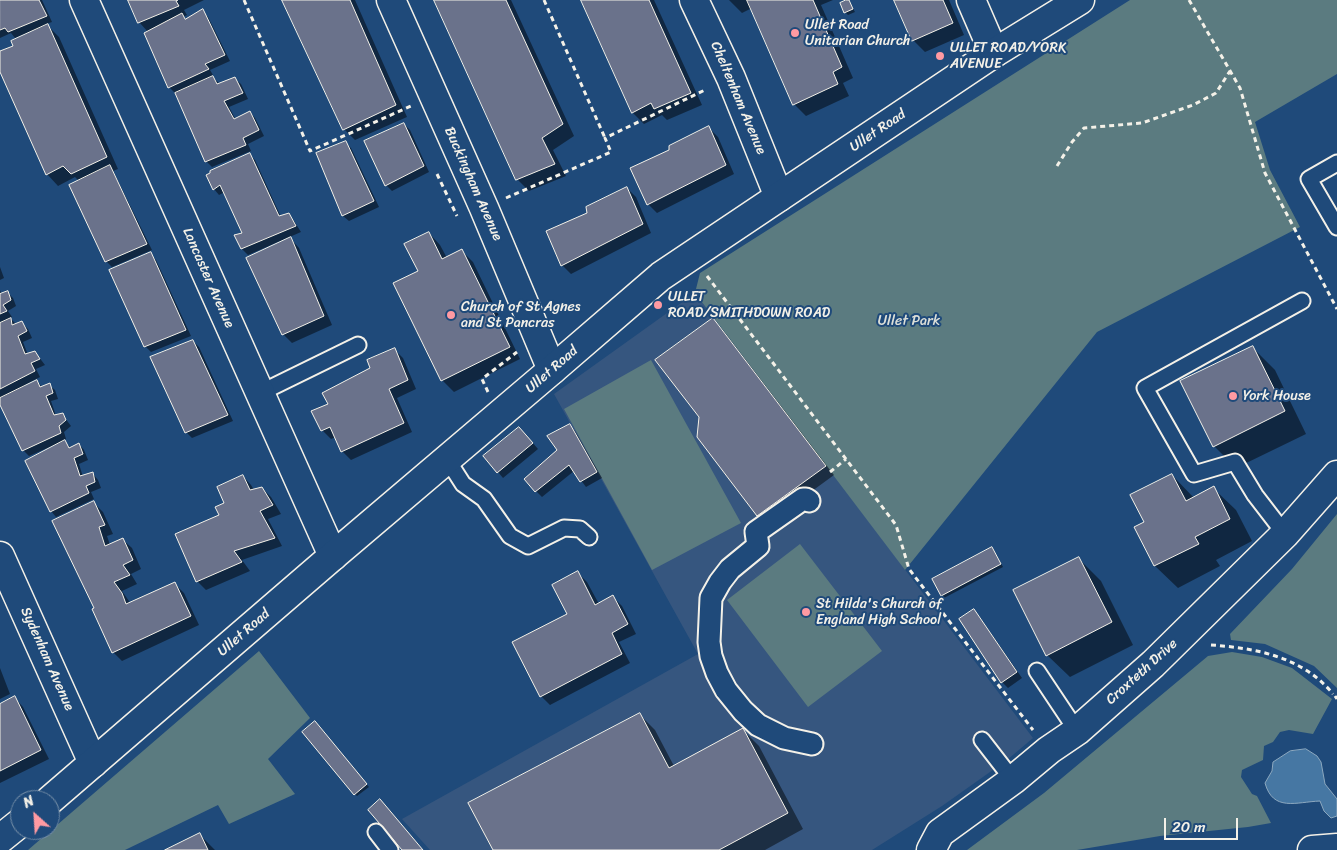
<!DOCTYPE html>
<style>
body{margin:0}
#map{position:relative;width:1337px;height:850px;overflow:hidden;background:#1f4a7a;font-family:Sriracha,sans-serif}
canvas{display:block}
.north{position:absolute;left:10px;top:790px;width:50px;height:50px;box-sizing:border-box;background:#1f4a7a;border:1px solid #748da6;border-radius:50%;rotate:334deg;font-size:14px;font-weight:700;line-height:20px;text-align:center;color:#f4f1e8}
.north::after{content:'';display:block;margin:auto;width:18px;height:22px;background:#ff9aa2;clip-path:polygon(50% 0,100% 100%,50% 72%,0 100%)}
.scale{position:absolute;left:1164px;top:818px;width:74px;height:22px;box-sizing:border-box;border:2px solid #f4f1e8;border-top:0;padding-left:6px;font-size:15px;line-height:18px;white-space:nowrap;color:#f4f1e8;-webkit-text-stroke:4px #1f4a7a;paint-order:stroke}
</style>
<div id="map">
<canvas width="1337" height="850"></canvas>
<div class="north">N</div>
<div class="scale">20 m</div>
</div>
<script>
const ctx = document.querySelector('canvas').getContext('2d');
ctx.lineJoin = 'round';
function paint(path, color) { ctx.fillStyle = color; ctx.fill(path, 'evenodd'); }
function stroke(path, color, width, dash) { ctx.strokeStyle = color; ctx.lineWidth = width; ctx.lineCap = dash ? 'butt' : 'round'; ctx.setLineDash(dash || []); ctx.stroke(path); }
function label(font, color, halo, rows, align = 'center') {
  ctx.font = font + ' Sriracha,sans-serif'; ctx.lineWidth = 4; ctx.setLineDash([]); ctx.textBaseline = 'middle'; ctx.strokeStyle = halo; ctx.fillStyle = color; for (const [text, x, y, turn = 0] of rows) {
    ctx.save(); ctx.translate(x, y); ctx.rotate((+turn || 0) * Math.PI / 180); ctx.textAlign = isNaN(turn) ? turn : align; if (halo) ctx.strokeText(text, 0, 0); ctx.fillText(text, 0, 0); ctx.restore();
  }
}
paint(new Path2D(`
 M695,293l338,445 -26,22 -65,46 -70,44h-442l-28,-31 296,-165 -144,-260z`), '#36567f');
paint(new Path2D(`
 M1130,0h207v74l-82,48 15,48 30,57 -203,105 -192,238 -210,-277 5,-20z
 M651,360l90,163 -89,47 -88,-161z
 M1337,514v174l-23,-22 -49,-22 -34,-4 -1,-6 62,-65z
 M800,544l82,107 -74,56 -81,-107z
 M259,651l51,67 -42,41 27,35 -66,30 -11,-19 -93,45h-97z
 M1232,652l30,5 30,11 40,31 -19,35 -24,-4 -9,2 -7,10 -9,4 -1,14 -21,10 -1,7 11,17 5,2 14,27 -23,4 -88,9 -83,14h-110l77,-57 164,-137z`), '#5b7b80');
const water = new Path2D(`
 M1306,749l11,7 4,6 4,22 12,15v17l-6,2 -7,-7 -4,-10c-24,1 -47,11 -55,-18l7,-12 1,-9 17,-11z`);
paint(water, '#4677a3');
stroke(water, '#8ca8bf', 1);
paint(new Path2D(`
 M0,0h42l10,22 -6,2 13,13 59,132 -5,2 39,79 -40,17 -6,-6 -27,-80 -4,-4 -17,9 -11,-12 -47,-105v-16l14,-6 21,-15 -1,-2 -19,8 -4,-5 -11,5z
 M129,0h75l-20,10 3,5 -4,2 4,3 15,-9 6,6 22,44 -20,9 3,5 -2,1 8,7 16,-4 6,5 7,15 -19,8 7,13 14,-8 5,6 9,18 -16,8 3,7 -39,16 -6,-6 -30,-69 -1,1 -6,-6 -21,-55 -9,-10z
 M283,0h72l52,117 -52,23 -11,-11z
 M436,0h75l63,136 -21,14 13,26 -37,15 -12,-12z
 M582,0h72l48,105 -35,15 -5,-5 -18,9 -11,-11z
 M729,0h104l-12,5 32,73 -10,5 6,13 -43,20 -12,-12 -42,-96 -10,5z
 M848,0l7,12 -7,3 -3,-3z
 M896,0h53l15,35 -39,17 -12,-12z
 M404,124l6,6 19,42 -37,19 -6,-6z
 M709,128l9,9 16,37 -77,39 -9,-9 23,-53z
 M345,142l6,6 28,59 -30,14 -6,-5 -25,-62z
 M249,154l6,6 26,57 7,-2 6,6 7,11 -53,23 -6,-6 -6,-13 8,-3 -19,-41 -6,3 -5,-6z
 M627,188l9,9 15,36 -80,41 -9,-9 27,-52z
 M429,233l11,12 7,13 15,-7 11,11 47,97 -66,33 -12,-12 -47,-96 24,-13z
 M291,239l8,9 33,77 -40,18 -9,-9z
 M150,254l6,6 35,76 -40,16 -6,-6z
 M0,267l4,11 -4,2z
 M0,290l2,5 6,-2 5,5 3,8 -8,5 4,6 -2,1 7,7 5,-2 6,6 4,9 -9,4 5,13 7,-3 10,13 -9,4 4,8 -15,8 1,2 11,-6 5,6 7,-2 6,5 3,9 -7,2 5,15 6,-2 9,12 -7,6 2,7 -3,1 8,8 8,-4 5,6 4,10 -9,4 4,13 10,-3 5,6 3,8 -10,4 3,7 -38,18 -5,-6 9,-66 -1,-2 -30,13 -5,-5 -24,-49z
 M713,320l9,9 112,146 -67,49 -9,-9 -58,-98z
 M193,341l6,6 34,74 -41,17 -6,-6z
 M1252,347l23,23 31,64 -70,34 -22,-22z
 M394,349l9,9 13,31 -19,9 15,34 -61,28 -9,-9 -6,-14 -5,2 -9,-9 7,-25z
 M569,425l6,6 27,47 -16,9 -12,-16 -32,26 -6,-6 23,-41z
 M525,434l13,15 -35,29 -5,-6z
 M1172,475l22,23 19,-10 23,22 16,31 -36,19 4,6 -42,22 -23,-22 -20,-39 10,-5z
 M243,476l8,9 3,5 8,-2 9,9 10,17 -13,5 14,27 -40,14 8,11 -44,19 -9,-9 24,-65z
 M94,503l9,9 10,22 -6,2 3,9 13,-5 9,8 9,21 -10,5 6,10 -15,7 9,13 44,-20 9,9 15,32 -77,36 -9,-9 -17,-44z
 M994,551l9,16 -59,31 -2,-2z
 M1078,558l23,23 32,64 -63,32 -23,-22z
 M578,573l9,9 12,22 14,-7 9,9 14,28 -17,8 11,21 -80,42 -9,-9 28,-82z
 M973,611l6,5 43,62 -14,10 -6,-6z
 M0,668l10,26 -10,5z
 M15,698l8,9 26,52 -49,24v-78z
 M639,714l16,16 19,36 69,-36 16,16 44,83 -38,21h-270z
 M317,725l52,62 -12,9 -2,-2z
 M200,835l15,15h-47z`), '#0007');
const building = new Path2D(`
 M0,0h39l8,16 -39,16 -3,-4 -5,2z
 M128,0h50l-2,1 3,5 -41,17z
 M282,0h68l46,105 -53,25z
 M434,0h72l57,124 -21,14 13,26 -39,16z
 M581,0h68l42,93 -37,16 -3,-6 -19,10z
 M747,0h66l29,67 -9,5 5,12 -45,21z
 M846,0h3l4,9 -9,4 -4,-10z
 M894,0h49l10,23 -41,18z
 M203,9l22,46 -20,9 4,5 -41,19 -24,-55 38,-20 3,6z
 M48,24l59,133 -36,17 -8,-8 -17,9 -46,-103v-21l13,-5 -2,-5z
 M213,76l4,8 18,-7 8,16 -19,8 10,18 16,-8 9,19 -16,8 3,7 -41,17 -30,-69z
 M404,123l20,43 -39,20 -21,-45z
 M709,126l17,39 -79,40 -17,-37 39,-18v-4z
 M346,141l28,60 -32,15 -26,-63z
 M250,153l29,63 10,-3 7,13 -55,23 -7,-14 8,-2 -22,-48 -7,5 -7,-15 4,-2v-2z
 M110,165l37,79 -42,18 -36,-77z
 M627,187l16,37 -82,42 -15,-35 41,-18 -1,-6z
 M429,232l13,27 20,-10 48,98 -69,34 -48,-98 25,-12 -14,-27z
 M291,237l33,79 -42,19 -36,-77z
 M151,252l35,78 -42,17 -35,-77z
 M8,291l3,9 -8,5 4,6 -7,3v-20z
 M11,318l1,7 10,-4 5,10 -9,5 7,18 10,-3 5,8 -9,4 4,8 -35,18v-66z
 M713,318l113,148 -69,50 -60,-79 2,-20 -44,-57z
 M193,340l35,75 -43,18 -35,-76z
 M1253,346l32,65 -72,36 -33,-66z
 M395,348l13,32 -19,9 15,34 -63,29 -11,-25 -9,4 -10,-20 17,-7 -6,-11 48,-25 -3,-8z
 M37,380l3,7 10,-4 3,10 -7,3 8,19 9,-2 3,7 -7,6 2,7 -39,18 -22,-46v-7z
 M570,424l27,48 -17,10 -11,-17 -34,27 -11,-13 33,-29 -10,-14z
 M519,427l14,16 -36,30 -14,-17z
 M65,440l4,8 10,-5 4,11 -9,4 6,18 13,-4 2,10 -9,4 3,7 -39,19 -25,-51z
 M1172,474l14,27 28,-15 16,33 -35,18 4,7 -45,22 -20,-39 10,-5 -14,-27z
 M243,475l7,15 12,-3 11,18 -13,6 15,27 -41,13 8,11 -46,20 -21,-48 44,-19 -4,-8 9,-4 -7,-16z
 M94,501l11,24 -6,2 6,19 18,-8 10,22 -10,5 7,10 -16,7 8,11 4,11 49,-22 16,34 -79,37 -20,-44 2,-1 -42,-87z
 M992,547l9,17 -60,32 -9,-17z
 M1079,557l33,65 -66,34 -33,-66z
 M578,571l17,34 18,-10 15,29 -16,9 10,21 -82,43 -28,-55 55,-28 -15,-29z
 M974,609l43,63 -16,11 -42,-64z
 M15,696l26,54 -41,21v-67z
 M640,713l29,55 74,-40 45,85 -69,37h-226l-25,-47z
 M315,721l52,63 -13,11 -52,-63z
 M380,799l43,51h-21l-34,-40z
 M200,833l8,17h-43z`);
paint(building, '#6a728b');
stroke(building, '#f4f1e8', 1);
const service = new Path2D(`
 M1337,163l-28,16 28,48
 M260,393l98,-48
 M447,459l16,25 21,15 26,37 18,10 36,-18 16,1 9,8
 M1285,534l-30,-39 -20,-33 -41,12 -49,-86 157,-87
 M1037,671l40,60
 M982,740l31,40
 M376,832l14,18`);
const pedestrian = new Path2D(`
 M809,501l-3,-2h-3l-47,33 2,14 -28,23 -10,13 -9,16 -2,44 2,14 6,17 9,17 17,21 15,14 26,13 28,6`);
const minor = new Path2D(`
 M84,0l249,556
 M391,0l93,208 68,162
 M694,0l37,78 48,119
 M971,0l23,53
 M0,556l93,207
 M931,850l9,-17 73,-53 36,-30 28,-19 76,-67 132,-130 52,-59
 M1312,850l25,-2`);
const secondary = new Path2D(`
 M50,800l283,-244 219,-186 109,-94 333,-223 86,-53
 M0,839l20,-16`);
stroke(service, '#f4f1e8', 19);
stroke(pedestrian, '#f4f1e8', 25);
stroke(minor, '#f4f1e8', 31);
stroke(secondary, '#f4f1e8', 31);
stroke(new Path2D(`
 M244,0l66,151 101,-45
 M544,0l61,138
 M1189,0l51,88 25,85 72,136
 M1057,166l15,-24 12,-14 58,-5 51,-18 23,-12 14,-22
 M437,174l20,42
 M506,198l105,-46 -6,-14 102,-49
 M707,276l189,249 13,44 124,161
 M488,392l-6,-13 35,-27
 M830,472l16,-13
 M1211,645c45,3 92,12 122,49
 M1335,696l2,3`), '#f4f1e8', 3, [5, 4]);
stroke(service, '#1f4a7a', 15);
stroke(pedestrian, '#1f4a7a', 21);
stroke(minor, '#1f4a7a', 28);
stroke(secondary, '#1f4a7a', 28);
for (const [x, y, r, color] of [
 [795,33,5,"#ff9aa2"],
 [940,56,5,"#ff9aa2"],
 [658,305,5,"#ff9aa2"],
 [451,315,5,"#ff9aa2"],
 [1233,396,5,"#ff9aa2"],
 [806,612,5,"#ff9aa2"]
]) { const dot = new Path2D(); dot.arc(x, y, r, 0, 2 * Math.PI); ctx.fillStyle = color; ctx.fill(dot); stroke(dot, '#1f4a7a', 2); }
label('14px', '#f4f1e8', '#1f4a7a', [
 ["Ullet Road",805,25],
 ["Unitarian Church",805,41],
 ["ULLET ROAD/YORK",950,48],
 ["AVENUE",950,64],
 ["ULLET",668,297],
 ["ROAD/SMITHDOWN ROAD",668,313],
 ["Church of St Agnes",461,307],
 ["and St Pancras",461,323],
 ["York House",1243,396],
 ["St Hilda's Church of",816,604],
 ["England High School",816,620]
], 'left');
label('14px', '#f4f1e8', '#1f4a7a', [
 ["Cheltenham Avenue",738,98,67],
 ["Ullet Road",878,131,-34],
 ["Buckingham Avenue",473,184,66],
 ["Lancaster Avenue",208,278,66],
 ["Ullet Road",552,370,-41],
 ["Ullet Road",244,633,-41],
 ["Sydenham Avenue",47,659,66],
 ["Croxteth Drive",1142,672,-42]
]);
label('14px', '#dddfd8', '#1f4a7a', [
 ["Ullet Park",909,321]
]);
</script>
